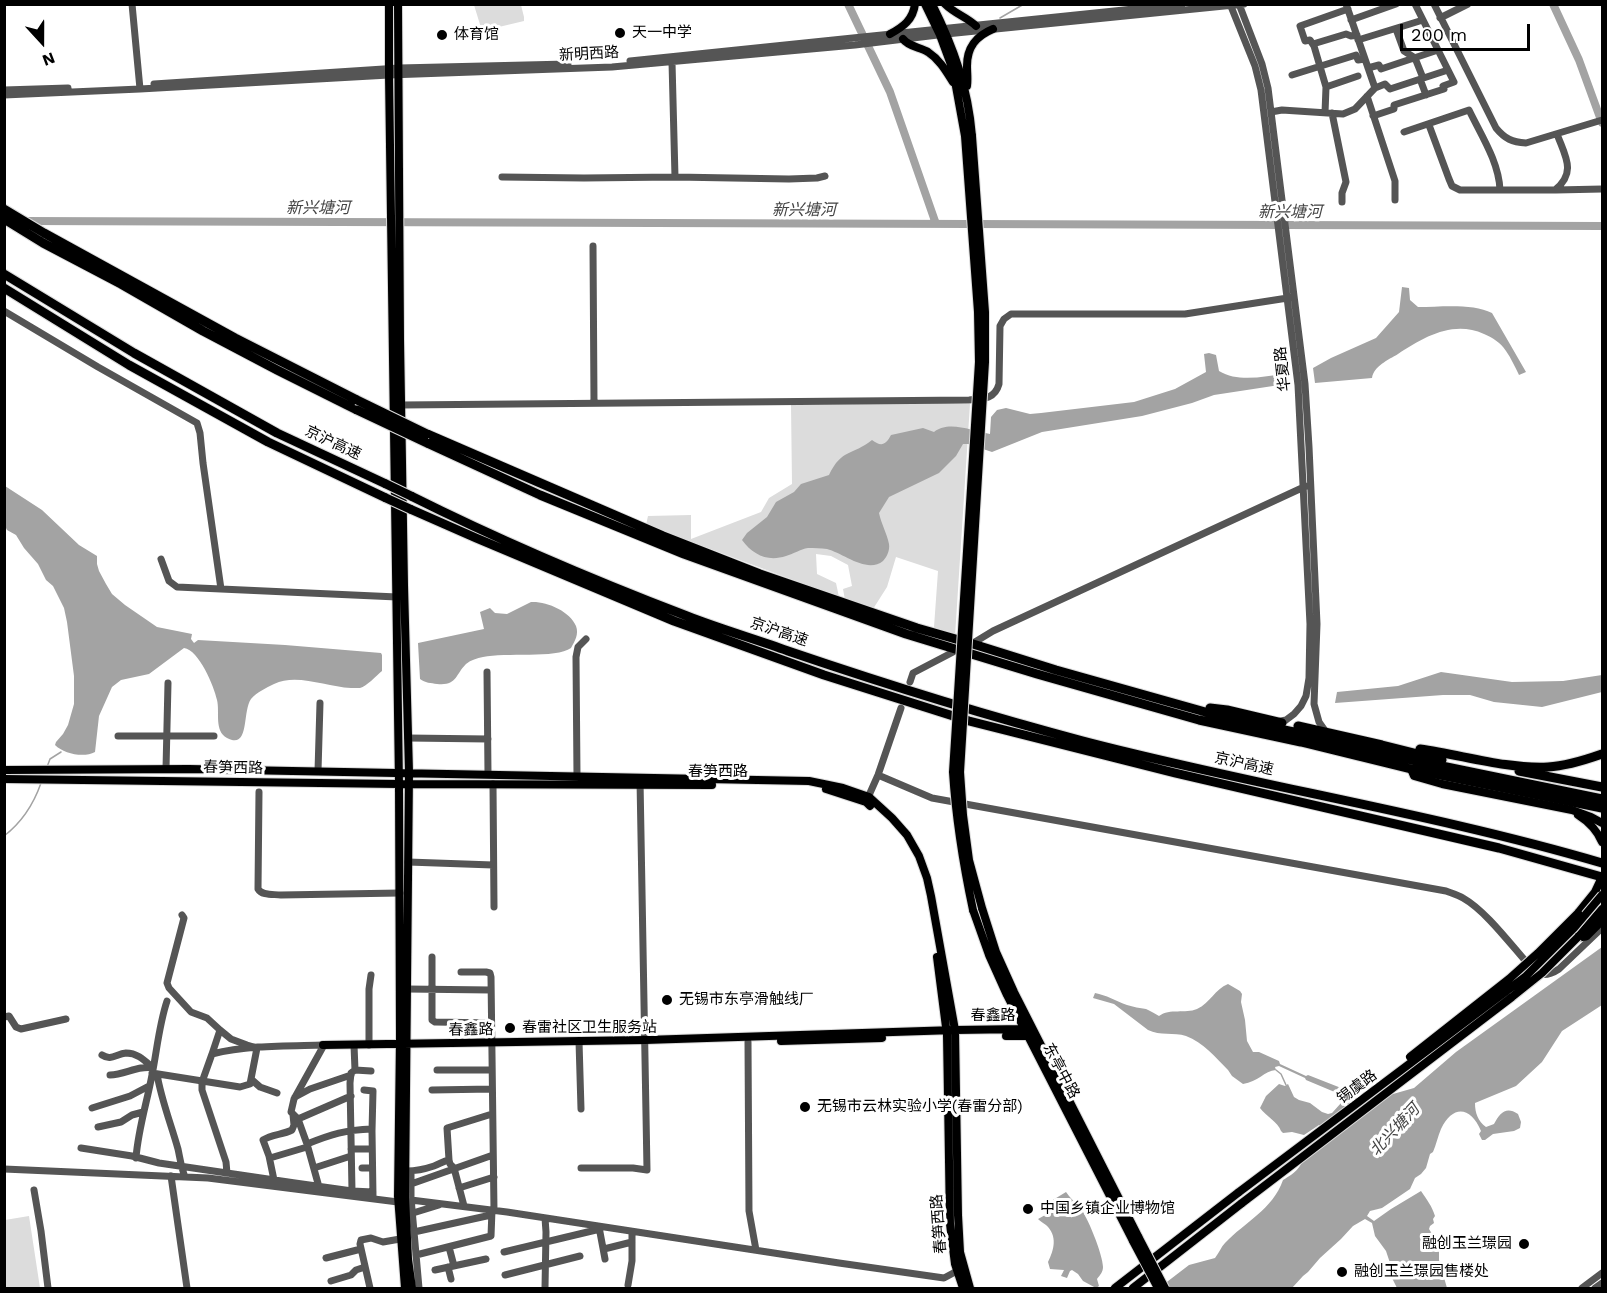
<!DOCTYPE html>
<meta charset="utf-8">
<style>
body{margin:0}
#map{position:relative;width:1607px;height:1293px;overflow:hidden;background:#fff;font-family:"Work Sans",sans-serif}
canvas{display:block}
.frame{position:absolute;inset:0;border:6px solid #000;pointer-events:none}
.north{position:absolute;left:12px;top:12px;width:60px;height:60px;-webkit-text-stroke:4px #fff;paint-order:stroke;rotate:159deg;font-size:16px;font-weight:700;line-height:24px;text-align:center;color:#000}
.north::after{content:'';display:block;margin:auto;width:21px;height:27px;background:#000;clip-path:polygon(50% 0,100% 100%,50% 72%,0 100%)}
.scale{position:absolute;left:1400px;top:24px;width:130px;height:27px;box-sizing:border-box;border:3px solid #000;border-top:0;padding-left:8px;font-size:18px;line-height:21px;white-space:nowrap;color:#000;-webkit-text-stroke:4px #fff;paint-order:stroke}
</style>
<div id="map">
<canvas width="1607" height="1293"></canvas>
<div class="frame"></div>
<div class="north">N</div>
<div class="scale">200 m</div>
</div>
<script>
const ctx = document.querySelector('canvas').getContext('2d');
ctx.lineJoin = 'round';
function paint(path, color) { ctx.fillStyle = color; ctx.fill(path, 'evenodd'); }
function stroke(path, color, width, dash) { ctx.strokeStyle = color; ctx.lineWidth = width; ctx.lineCap = dash ? 'butt' : 'round'; ctx.setLineDash(dash || []); ctx.stroke(path); }
function label(font, color, halo, rows, align = 'center') {
  ctx.font = font + ' "Work Sans","Noto Sans SC",sans-serif'; ctx.lineWidth = 6; ctx.setLineDash([]); ctx.textBaseline = 'middle'; ctx.strokeStyle = halo; ctx.fillStyle = color; for (const [text, x, y, turn = 0] of rows) {
    ctx.save(); ctx.translate(x, y); ctx.rotate((+turn || 0) * Math.PI / 180); ctx.textAlign = isNaN(turn) ? turn : align; if (halo) ctx.strokeText(text, 0, 0); ctx.fillText(text, 0, 0); ctx.restore();
  }
}
paint(new Path2D(`
 M474,5h47l3,12v4l-42,10z
 M941,403l29,1 -15,232 -19,-5 -2,-4 4,-56 -42,-14 -9,30 -14,22 -28,-9 -2,-11 9,-3 -4,-21 -17,-9 -15,-2 1,20 19,9 3,14 -193,-72 2,-9 43,-1v24l70,-27 8,-14 23,-14 -1,-79z
 M29,1216l11,72h-35v-68z`), '#dcdcdc');
paint(new Path2D(`
 M1402,287l7,1 1,12 8,7c22,0 55,-4 74,6l34,59 -7,3c-4,-8 -8,-17 -13,-24 -6,-9 -13,-13 -22,-17 -31,-14 -60,3 -86,20 -10,6 -24,12 -26,24l-57,5 -2,-15 18,-10 45,-20 23,-26z
 M1209,353l7,2 3,16c20,12 45,5 67,3v10l-72,11 -22,8 -50,13 -100,16 -50,20 -24,-8h-5l-7,12 -17,17 -50,24 -10,16c2,10 8,21 10,31 1,6 -2,13 -6,17 -16,13 -40,-8 -56,-12 -6,-1 -13,-1 -19,-1 -8,1 -14,6 -22,8 -18,6 -33,-1 -44,-16l5,-7 20,-16 9,-15 18,-10 7,-8 28,-9c13,-27 23,-19 43,-35 9,7 14,5 19,-5l32,-7 11,4c15,-12 38,-1 56,2l1,-17 6,-7 9,-2 24,6 11,-1 93,-11 41,-13 31,-17 -2,-18z
 M5,486l37,24 37,35 18,11v8l2,7 7,13 6,10 13,11 32,22 35,7 -1,5 3,4 4,-3 87,5 96,8 1,2v16c-6,5 -15,15 -22,17 -3,0 -6,0 -9,0 -25,-1 -54,-15 -77,-4 -8,4 -17,8 -23,15 -9,13 -1,51 -24,39 -13,-7 -7,-26 -10,-38 -3,-14 -18,-50 -33,-52l-35,26 -28,6 -9,7 -13,29 -4,36c-11,6 -31,2 -40,-7l1,-3 7,-8 5,-9 6,-21v-28l-7,-54 -3,-14 -11,-22 -7,-6 -8,-16 -14,-16 -8,-13 -9,-5 -2,-4z
 M531,602c15,-1 39,9 45,24 3,8 -1,15 -5,22 -15,11 -66,4 -88,9 -6,1 -12,3 -17,7 -11,11 -9,22 -29,20 -6,-1 -12,-1 -17,-5l-2,-36 66,-14 -4,-17 10,-4 5,5 12,1z
 M1441,672l71,10 51,-1 39,-6v17l-60,15 -48,-5 -24,-7h-27l-108,8 2,-11 61,-6z
 M1602,947v58l-40,26 -20,31 -26,24 -41,17c0,10 3,18 11,24l8,-3c6,-11 12,-18 24,-10l3,8 -1,6 -6,3 -21,3 -8,6h-3l-3,-6 2,-3c-10,-24 -28,-27 -40,-2 -3,7 -5,16 -8,23l-3,2 -4,14 -5,6 -6,4 -5,11 -28,19 -12,3 -3,5 7,5 17,-12 30,-18c6,9 11,15 14,25l-2,3 1,4 -4,3 -1,3 10,16v15l8,28h-50l-8,-16 1,-9 -4,-12 -11,-15 -3,-13 -7,-4 -12,7 -12,13 -21,19 -12,14 -5,4 -11,12h-133l30,-23 26,-7c4,-5 6,-11 10,-15 20,-21 48,-34 58,-63 12,-7 21,-14 21,-29l21,-16v-6l-6,-4 -15,10 -12,-3 -9,1 -2,-2c-3,-9 -15,-15 -21,-23l6,-12 13,-12 6,2 3,-2 6,13 5,3 11,3 12,9 6,2 4,-1 9,-10 2,-5 -6,-5 -31,-13 -1,-2 -26,-12 -4,1 1,3c-12,1 -18,12 -33,14l-11,-8 -4,-6c-12,-12 -25,-28 -42,-34 -12,-4 -26,0 -38,-6l-34,-26 -21,-6 2,-5c11,2 21,8 32,12 6,2 13,3 19,4 5,2 9,5 13,7 11,-8 26,-2 38,-7 13,-6 18,-20 31,-25l12,7 2,3 -1,8 4,18 2,21 6,11h6l20,9 1,3 26,12 2,-1 51,20 34,-1 21,-6 42,-36z
 M1066,1192c4,6 8,9 13,14 8,9 24,49 24,61 0,5 -3,8 -6,12l2,7 -3,2 -13,-7 -5,-7 -6,-4 -2,1 -3,7 -6,-2 3,-6 -14,-1 -2,-7c6,-12 10,-26 -2,-37 -3,-2 -6,-4 -8,-6l9,-5 -4,-8z`), '#a3a3a3');
stroke(new Path2D(`
 M1000,18l24,-14
 M47,767l3,-8 11,-7
 M4,836c17,-13 30,-33 37,-53
 M1276,1070l5,4 5,11`), '#a3a3a3', 1.5);
stroke(new Path2D(`
 M848,4l42,88 46,132
 M1553,4l26,56 23,63
 M23,221l1579,5`), '#a3a3a3', 8);
const major = new Path2D(`
 M389,4v71l10,709 1,254 -2,158 7,92
 M398,4l2,335 4,246 5,187 -4,425 3,62 4,29
 M925,4l15,31 13,35 12,66
 M932,4c22,44 36,84 40,132
 M945,4c10,10 22,13 31,22
 M890,34c13,-7 23,-14 25,-30
 M903,39c6,8 17,8 25,13 12,8 18,19 25,30
 M967,86c1,-7 0,-13 0,-20 0,-19 9,-30 26,-37
 M1411,769l3,7 28,8 130,26 19,7 11,6
 M4,770l185,-1 620,12 34,7 26,9 23,21 15,17 12,21 8,22 4,18 24,134 3,185 2,37 10,36
 M4,779l395,5 313,1
 M826,789l40,13 4,4
 M1578,815c11,7 19,15 24,27
 M982,908l14,44 18,40 125,246
 M973,910l16,45 18,40 126,246
 M1578,913l17,-21 7,-15
 M1578,937l24,-28
 M937,957l10,78 3,189 5,40 8,24
 M1006,1036h22l6,-4
 M781,1041l101,-3
 M323,1045l322,-5 310,-10 69,-1 10,3
 M1115,1288l124,-96
 M1133,1288l109,-85`);
const highway = new Path2D(`
 M4,209l40,24 191,105 122,62
 M4,219l39,24 78,41 82,47 74,39 80,40
 M4,274l130,79 143,80 109,51
 M4,288l125,77 139,77 118,56
 M427,434l236,102 97,38 157,54 56,16 83,26 167,47 80,17 95,23 204,42
 M427,443l113,52 144,59 222,80 131,40 162,46 102,22 110,27 191,39
 M411,496c90,45 182,84 276,120 33,13 68,23 101,35 97,33 196,64 295,90 172,45 349,72 519,122
 M410,509l66,29 198,83 150,54 145,46 206,52 324,75 103,29
 M1210,708l17,2 55,13
 M1298,726l84,19 60,15
 M1420,749c43,6 85,20 128,18 19,-1 37,-7 54,-13
 M1519,771l83,16
 M1578,937l8,-1 16,-16`);
stroke(major, '#dbdbdb', 10);
stroke(highway, '#dbdbdb', 11);
stroke(new Path2D(`
 M132,4l8,85
 M1230,4l25,62 6,24 37,295 12,239 -1,54 -3,18 -5,10 -7,8 -8,6 -9,2
 M1239,4l23,60 6,24 37,296 4,63 8,177 -3,80 5,18 7,10
 M1434,4l62,124c9,11 16,14 30,15l76,-23
 M1440,18l28,-14
 M1351,20l45,-16
 M1396,29l8,22 11,7 8,20
 M1358,40l65,-20
 M1313,44l33,-10 5,2 6,-1
 M630,61l552,-57
 M672,62l3,115
 M1368,68l11,-3 2,4 57,-19
 M1292,75l64,-20 2,5 7,-1
 M1420,79l6,16
 M154,84l245,-16 169,-4
 M1326,87l32,-11
 M1375,88l10,-4 5,5 58,-19
 M4,90l64,-2
 M4,95l136,-6 249,-14 223,-8 243,-22 91,-11 298,-30
 M1367,96l28,85v19
 M1271,112l11,-2 61,4 12,-5 20,-21 -29,-84
 M1325,113l1,-26 -12,-41 -4,-6 -5,1 -5,-15 48,-17
 M1332,113l14,69 -4,11v9
 M1373,116l21,-7v-4l50,-16 -1,-3 11,-4 -39,-78
 M1429,125l20,54 3,7 8,4h95c22,-18 10,-34 2,-56
 M1404,132l65,-22c12,25 30,52 31,80
 M502,177l82,1 91,-1 114,2 28,-1 8,-2
 M1556,190l46,-1
 M593,246l1,157
 M4,311l94,56 99,56 3,10 3,30 18,126
 M401,405l568,-5c14,-1 26,-1 30,-16l1,-58 4,-7 7,-5h174l109,-17
 M161,559l8,22 8,6 220,10
 M970,645l23,-14 311,-144 3,-1
 M487,672l1,102
 M910,682l3,-9 44,-23
 M118,736h96
 M408,738l80,1
 M166,769l2,-86
 M318,771l2,-68
 M878,775l54,23 514,93c5,2 12,4 17,7 23,13 48,47 66,67
 M577,776l-1,-119 2,-10 8,-8
 M493,784l1,123
 M259,792l-1,97c4,7 15,5 23,6l119,-2
 M866,802l12,-27 23,-67
 M408,862l85,3
 M432,957v63l3,2 56,1
 M461,972h25l4,1 1,4 3,233
 M1540,974c7,2 13,-1 19,-5l43,-41
 M407,989l84,1
 M4,1017l5,-1 7,11 5,2 45,-10
 M579,1041l2,68
 M748,1042l1,169 7,39
 M369,1045v-56l2,-14
 M212,1054l8,-24
 M102,1055c9,6 14,-1 24,-2 12,0 19,8 27,15
 M355,1070l16,1
 M437,1070h55
 M152,1073l88,14 10,-3 7,-36 -10,-3 -16,-6 -11,-9 -13,-12 -16,-6 -22,-24 -2,-5 17,-65 -2,-3
 M157,1074c4,25 14,50 21,75 2,9 3,18 7,28
 M110,1075c15,0 28,-10 43,-7
 M252,1080l8,7 17,6
 M364,1090l9,1 -1,40 1,65
 M432,1090l60,-1
 M295,1097l15,-8 41,-14
 M92,1108l38,-12 19,-10
 M298,1119l53,-23
 M98,1127l23,-5 11,-7 11,-3
 M307,1144c25,-10 38,-14 65,-15
 M81,1148l51,8 27,7 136,20 57,8 21,1
 M351,1149h21
 M136,1158c2,-28 11,-56 16,-83 5,-25 7,-50 15,-74
 M270,1158l37,-11
 M449,1160l-2,-32 45,-14
 M314,1168l37,-12
 M362,1168h10
 M581,1168h52l14,2 -7,-390
 M4,1169l204,9 190,24
 M407,1171c9,0 18,-2 27,-5 6,-2 9,-5 15,-6l1,4 4,4 10,38
 M411,1171v27l8,90
 M227,1173l-1,-11 -24,-72v-8l10,-28c36,-9 74,-8 111,-9
 M171,1176l16,112
 M274,1180l-5,-24 -6,-16c9,-6 19,-5 29,-10l2,-5 -1,-10
 M411,1184l82,-29
 M319,1187l-12,-43 -9,-25 -7,-7 3,-13 30,-54
 M459,1188l35,-11
 M34,1190l7,41 7,57
 M352,1191l-2,-108 1,-10 4,-3 -1,-25
 M411,1200l96,12 332,51 105,15 13,-7
 M413,1213l26,-8
 M545,1218l1,14 -1,56
 M414,1232l77,-17
 M449,1247l5,19
 M604,1249l28,-7
 M504,1252l92,-22 3,-3 6,32
 M416,1255l75,-19 1,-26
 M326,1258l35,-9
 M448,1267l3,12
 M435,1270l51,-11
 M505,1275l75,-19
 M331,1281l20,-6 5,-5 9,-3
 M628,1285l4,-24v-29
 M370,1288l-10,-44 1,-4 10,-2 12,4 17,-3
 M1582,1288l20,-15
 M1595,1288l7,-5`), '#555', 7);
stroke(major, '#000', 8);
stroke(highway, '#000', 9);
const majorBridge = new Path2D(`
 M965,136l13,176 1,50 -26,410c3,47 10,91 20,138
 M972,136l13,176v50l-25,410 3,43 6,45 13,48
 M1410,1057l99,-78 29,-26 40,-40
 M1239,1192l286,-215 49,-49 28,-33
 M1242,1203l270,-206 30,-24 36,-36
 M1139,1238l26,50
 M1133,1241l25,47`);
const highwayBridge = new Path2D(`
 M357,400l70,34
 M357,410l70,33
 M386,484l25,12
 M386,498l24,11`);
stroke(majorBridge, '#dbdbdb', 10, []);
stroke(highwayBridge, '#dbdbdb', 11, []);
stroke(majorBridge, '#000', 8);
stroke(highwayBridge, '#000', 9);
for (const [x, y, r, color] of [
 [620,33,6,"#000"],
 [442,35,6,"#000"],
 [667,1000,6,"#000"],
 [510,1028,6,"#000"],
 [805,1107,6,"#000"],
 [1028,1209,6,"#000"],
 [1524,1244,6,"#000"],
 [1342,1272,6,"#000"]
]) { const dot = new Path2D(); dot.arc(x, y, r, 0, 2 * Math.PI); ctx.fillStyle = color; ctx.fill(dot); stroke(dot, '#fff', 2); }
label('15px', '#000', '#fff', [
 ["天一中学",632,33],
 ["体育馆",454,35],
 ["无锡市东亭滑触线厂",679,1000],
 ["春雷社区卫生服务站",522,1028],
 ["无锡市云林实验小学(春雷分部)",817,1107],
 ["中国乡镇企业博物馆",1040,1209],
 ["融创玉兰璟园",1512,1244,"right"],
 ["融创玉兰璟园售楼处",1354,1272]
], 'left');
label('15px', '#000', '#fff', [
 ["新明西路",589,54,-3],
 ["华夏路",1283,369,-96],
 ["京沪高速",333,443,25],
 ["京沪高速",779,632,19],
 ["京沪高速",1244,764,12],
 ["春笋西路",233,768,1],
 ["春笋西路",718,772],
 ["春鑫路",993,1016],
 ["春鑫路",471,1030,-1],
 ["东亭中路",1061,1071,62],
 ["锡虞路",1357,1087,-37],
 ["春笋西路",939,1224,-94]
]);
label('italic 16px', '#444', '#fff', [
 ["新兴塘河",318,208],
 ["新兴塘河",804,210],
 ["新兴塘河",1290,212],
 ["北兴塘河",1395,1130,-47]
]);
</script>
